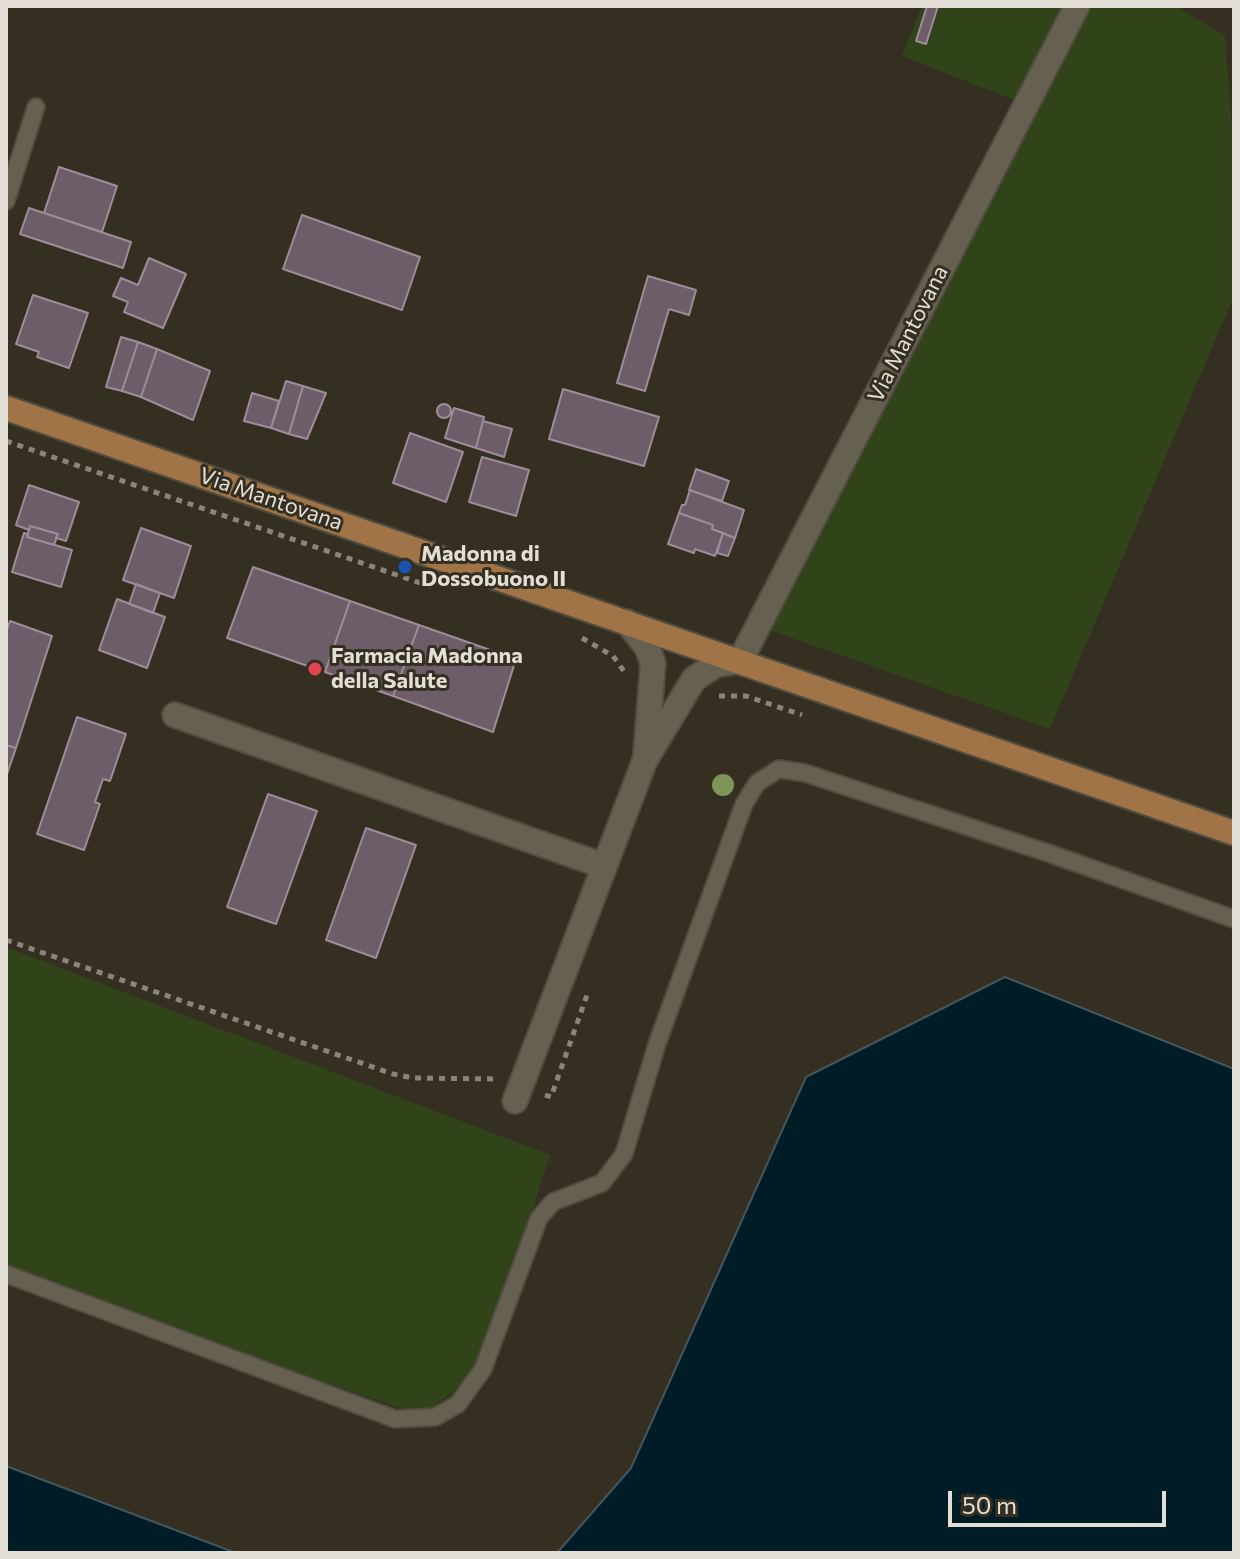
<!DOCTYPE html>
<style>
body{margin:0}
#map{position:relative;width:1240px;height:1559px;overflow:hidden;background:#352f21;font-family:Commissioner,sans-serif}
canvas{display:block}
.frame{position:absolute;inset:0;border:8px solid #e3dfd6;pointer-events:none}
.scale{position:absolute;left:948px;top:1491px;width:218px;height:36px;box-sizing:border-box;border:4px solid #e3dfd6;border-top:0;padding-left:10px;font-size:24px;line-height:28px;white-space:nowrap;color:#e3dfd6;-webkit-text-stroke:6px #352f21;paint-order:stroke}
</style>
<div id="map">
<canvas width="1240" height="1559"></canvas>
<div class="frame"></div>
<div class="scale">50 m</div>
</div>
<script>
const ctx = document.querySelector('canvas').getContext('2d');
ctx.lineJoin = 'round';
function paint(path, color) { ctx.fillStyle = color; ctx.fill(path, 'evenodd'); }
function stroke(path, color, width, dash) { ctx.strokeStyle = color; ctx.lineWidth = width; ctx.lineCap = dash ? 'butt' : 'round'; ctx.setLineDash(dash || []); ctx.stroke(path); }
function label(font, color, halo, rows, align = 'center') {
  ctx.font = font + ' Commissioner,sans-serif'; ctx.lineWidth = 6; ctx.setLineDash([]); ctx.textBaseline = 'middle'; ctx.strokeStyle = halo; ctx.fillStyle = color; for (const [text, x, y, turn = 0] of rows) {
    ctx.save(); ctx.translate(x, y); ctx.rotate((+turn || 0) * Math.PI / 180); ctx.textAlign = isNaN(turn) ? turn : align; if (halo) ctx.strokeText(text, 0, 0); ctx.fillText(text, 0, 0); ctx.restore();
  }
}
paint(new Path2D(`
 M922,6h254l49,30 9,118v142l-184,433 -289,-102 266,-522 -125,-49z
 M6,947l544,208 -70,219 -59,41 -415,-141z`), '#314319');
const water = new Path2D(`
 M1005,977l229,92v484h-677l74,-85 175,-391z
 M6,1466l230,87h-230z`);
paint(water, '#001c27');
stroke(water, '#44565c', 2);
const building = new Path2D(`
 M927,6h11l-12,38 -10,-3z
 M59,167l58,19 -15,46 -58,-19z
 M29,208l102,34 -8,26 -103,-34z
 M302,215l118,42 -18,53 -119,-41z
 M149,258l37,16 -23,54 -39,-16 4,-10 -15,-6 8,-18 17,7z
 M648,276l48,14 -7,25 -20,-6 -24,82 -28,-8z
 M33,295l55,18 -19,55 -32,-11 2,-5 -23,-8z
 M121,337l17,5 -16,49 -16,-4z
 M138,342l19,7 -16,48 -19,-6z
 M157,349l53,22 -17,49 -52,-23z
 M286,381l17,5 -14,48 -18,-6z
 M303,386l23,7 -19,46 -18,-5z
 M563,389l96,28 -15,49 -95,-27z
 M252,393l27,8 -8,27 -27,-7z
 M437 411a7 7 0 1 1 14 0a7 7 0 1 1-14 0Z
 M454,408l30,9 -8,31 -31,-10z
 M483,421l29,8 -8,28 -28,-9z
 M410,433l53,19 -17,50 -53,-19z
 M482,457l47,13 -13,46 -47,-14z
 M696,469l33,12 -7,20 -33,-11z
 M29,485l50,17 -13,39 -10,-3 2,-4 -28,-8 -1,4 -13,-5z
 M690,490l54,20 -9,28 -23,-9 1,-4 -34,-12 3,-8h3z
 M679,513l34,12 -1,4 11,4 -8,23 -20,-7 -1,4 -26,-9z
 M30,526l28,8 -4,11 -27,-8z
 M141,528l50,18 -17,52 -51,-18z
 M24,533l4,1 -1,3 45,13 -11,37 -49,-15z
 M723,533l12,5 -7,18 -11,-3z
 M253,567l97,34 -25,71 -98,-34z
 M136,584l24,9 -7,20 -24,-9z
 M117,599l48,18 -18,51 -48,-18z
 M350,601l69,24 -26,71 -68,-24z
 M10,621l42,15 -36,112 -10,-3v-113z
 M419,625l97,34 -23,73 -100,-36z
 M77,717l49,17 -16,47 -7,-2 -8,23 5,2 -16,46 -47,-16z
 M6,745l10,3 -10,29z
 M268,794l49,17 -41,113 -49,-17z
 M366,828l50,17 -40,113 -50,-18z`);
paint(building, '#6c5d68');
stroke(building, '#9e8d99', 2);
const service = new Path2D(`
 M6,201l30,-94
 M6,1274l389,145 40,-2 23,-13 25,-35 56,-151 14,-16 49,-19 22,-29 33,-110 87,-240 13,-21 22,-14 26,4 246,81 183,65`);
const minor = new Path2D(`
 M627,622l20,25 6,16 -7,90
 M175,715l429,151
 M515,1101l130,-341 49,-81 21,-14 25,-4 337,-655`);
const primary = new Path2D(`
 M6,408l1228,425`);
stroke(service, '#504b3f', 20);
stroke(minor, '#504b3f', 28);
stroke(primary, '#504b3f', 28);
stroke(new Path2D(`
 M6,441l426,146
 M582,638l31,18 13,18
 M719,696h27l56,19
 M6,940l387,134 20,4 85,1
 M545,1095l6,2 36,-102`), '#8a8579', 5, [6, 6]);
stroke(service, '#666050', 16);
stroke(minor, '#666050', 24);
stroke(primary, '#a07446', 24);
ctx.fillStyle = '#7f9459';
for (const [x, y] of [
 [723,785]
]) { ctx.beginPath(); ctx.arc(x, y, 11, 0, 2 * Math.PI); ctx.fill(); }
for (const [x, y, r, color] of [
 [405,567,8,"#1a4fb4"],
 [315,669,8,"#e0444e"]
]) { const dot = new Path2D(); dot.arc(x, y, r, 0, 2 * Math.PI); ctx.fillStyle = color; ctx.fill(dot); stroke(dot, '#352f21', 3); }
label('22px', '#e3dfd6', '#352f21', [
 ["Via Mantovana",908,334,-63],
 ["Via Mantovana",271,499,19]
]);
label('bold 22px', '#e3dfd6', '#352f21', [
 ["Madonna di",421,554],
 ["Dossobuono II",421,579],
 ["Farmacia Madonna",331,656],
 ["della Salute",331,681]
], 'left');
</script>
